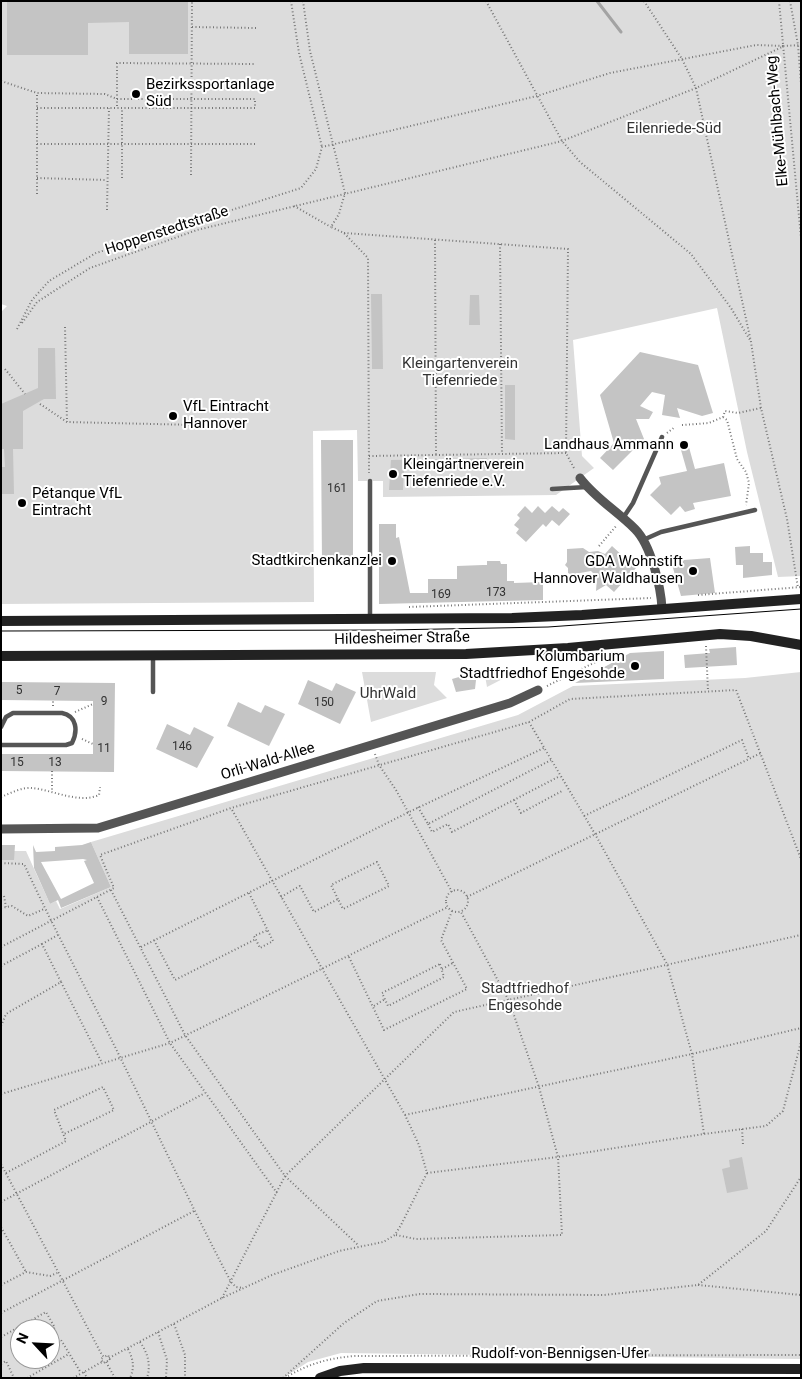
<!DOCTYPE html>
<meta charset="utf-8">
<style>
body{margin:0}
#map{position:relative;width:802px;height:1379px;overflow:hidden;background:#fff;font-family:Roboto,sans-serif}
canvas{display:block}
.frame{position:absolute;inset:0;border:2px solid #000;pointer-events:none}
.north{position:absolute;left:10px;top:1319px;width:50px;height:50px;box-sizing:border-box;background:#fff;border:1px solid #999;border-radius:50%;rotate:295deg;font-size:14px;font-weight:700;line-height:20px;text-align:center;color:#000}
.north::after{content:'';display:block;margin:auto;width:18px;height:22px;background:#000;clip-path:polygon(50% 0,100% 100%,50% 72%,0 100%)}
</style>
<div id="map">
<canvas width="802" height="1379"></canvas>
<div class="frame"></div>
<div class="north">N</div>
</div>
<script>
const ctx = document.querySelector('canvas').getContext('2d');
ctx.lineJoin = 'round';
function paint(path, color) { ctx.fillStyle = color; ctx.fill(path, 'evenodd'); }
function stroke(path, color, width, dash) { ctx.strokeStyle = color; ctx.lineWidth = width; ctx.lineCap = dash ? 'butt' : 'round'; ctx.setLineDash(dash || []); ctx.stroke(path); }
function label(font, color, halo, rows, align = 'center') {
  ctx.font = font + ' Roboto,sans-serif'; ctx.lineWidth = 4; ctx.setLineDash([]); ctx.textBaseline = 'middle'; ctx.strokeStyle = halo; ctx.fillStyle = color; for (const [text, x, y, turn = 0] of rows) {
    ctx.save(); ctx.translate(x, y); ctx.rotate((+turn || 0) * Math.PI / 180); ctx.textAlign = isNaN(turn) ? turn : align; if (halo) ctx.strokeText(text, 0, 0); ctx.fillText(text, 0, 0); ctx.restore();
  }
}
paint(new Path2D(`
 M1,1h800v575l-23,1 -31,-125 -30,-144 -144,32 9,116 12,12 -38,27 -173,2v-16h-25l-1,-51 -44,1 1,171 -313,2v-292l6,-6 -6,-2z
 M484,670l34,1 -31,16z
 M362,672h74l-2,13 13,13 -76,24z
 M801,672v687l-460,-6 -33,9 -25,16h-282v-527h25l24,53 6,-3 4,8 51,-22 -20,-45 427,-127 55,-29 172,-8zM20,1329h30v30h-30z`), '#dcdcdc');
stroke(new Path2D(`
 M597,1l24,31`), '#a3a3a3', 3);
paint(new Path2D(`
 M7,1h181v53h-59v-32l-41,1v32h-81z
 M371,294h11l1,75h-11z
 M470,295h9l1,30h-11z
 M38,348h17l1,51h-12l-21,12v38h-10l1,45h-13l1,-27h3l-1,-18h-3v-45l37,-16z
 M640,352l58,13 15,48 -11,3 -25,-8 3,10 -18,-3 3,-20 -13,-3 -12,14 13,6 -4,7h-13l8,20 -31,31 -13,-12 14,-15 -14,-48z
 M505,385h10v55l-10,-1z
 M321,440h32v122l-31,1z
 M687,440l8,29 29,-6 7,33 -38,7 2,6 -10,3 -5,-6 -9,9 -21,-20 11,-11 -2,-7 28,-6 -8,-28z
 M487,458v11h-83l-1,21h-14l2,-30z
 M525,506l7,7 6,-7 7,7 7,-7 7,6 4,-4 7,6 -11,12 -7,-6 -6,7 -3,-3 -17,18 -10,-9 3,-4 -5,-4 6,-7 -3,-3z
 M379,524h17v14l3,-1 11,56h18v-14h29v-13l26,-1h4v-4h13l1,3h6v17h7v2l29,-1v18l-164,4z
 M612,546l24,22 -22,24 -8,-7 -10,6 1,-14 -6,-6 -11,2 -3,4 -9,-4v-5l-3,-3 2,-3v-13l16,-1 6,4 9,-1 7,3z
 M750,546v7h13v9h9v13l-29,3v-13h-7l-1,-18z
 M710,558l5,35 -34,3 -10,-35z
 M736,647l1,18 -52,3 -1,-13 26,-2 -1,-4z
 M664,651v28l-89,4 55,-30z
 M466,675l1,5h9l-1,9 -19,3 -4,-13z
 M308,680l24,11 4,-8 20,9 -16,32 -42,-20z
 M1,682l114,1 -1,89 -113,-1v-17h92v-53l-92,-1z
 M238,702l23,11 4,-8 20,9 -16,32 -42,-20z
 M167,724l23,11 4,-8 20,10 -17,31 -41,-19z
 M91,842l20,45 -50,21 -3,-8 -8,4 -16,-36 -1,-23 3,7 19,-1v-4l27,-2zM83,859l4,1 -3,1 10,22 -33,16 -20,-37z
 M1,845h14l-1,15h-13z
 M742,1157l6,32 -21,4 -5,-24 8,-2 -1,-7z`), '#c4c4c4');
stroke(new Path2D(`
 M291,1l8,52 23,94
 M303,1l7,50 35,142 -6,21 -8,13 13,6 24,25 1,215
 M486,1l76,140 18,21 111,92 40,54 19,32
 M644,1l38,58 14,29 55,254 10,66 26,111 11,69
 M779,1l22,237
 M790,1l8,44 3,39
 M192,27l64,1
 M1,81l36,12 68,1 12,5v-36l138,1
 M37,108h218v-9h-138v9
 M37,144h220
 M191,175l1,-174
 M37,178l70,2
 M122,178v-70
 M37,194v-101
 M294,206l37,21
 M107,210l2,-102
 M344,233l224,16 -2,204 9,17
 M435,240l1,215
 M500,244l2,210
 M22,323l15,-21 53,-34 107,-38 365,-89 134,-53 88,-42 17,-1
 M65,327l2,95
 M17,329l15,-29 17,-19 47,-28 205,-65 15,-19 6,-22 215,-51 73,-23 146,-28 28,1
 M5,369l20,25
 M40,404l27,18 172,4
 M723,417l4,3 10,39 9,13 3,11 -3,22
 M682,425l27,-2 14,-6 2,-6 13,2 23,-5
 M667,433l8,-6
 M369,456l197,-3
 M599,546l18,-21
 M698,595l103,-8
 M409,607l242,-9
 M706,646l2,45
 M547,686l63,-31
 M53,706v-5
 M75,712l18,-8
 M529,722l66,112 72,130 25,90 12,80
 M82,739l11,5
 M375,754l4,11 17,25 56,102
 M52,771v21
 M1,797c10,-4 21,-10 31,-9 21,2 47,16 67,7l1,-8
 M514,800l7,13 41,-22
 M418,807l10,17 123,-64
 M584,816l158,-76 7,19
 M428,824l4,8 16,-8 4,8 108,-56
 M1,863l23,1c30,65 64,128 96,193 37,75 72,151 111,225l5,5 7,1
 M446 901a11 11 0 1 1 22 0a11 11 0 1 1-22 0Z
 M111,890l74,145 100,141 74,70
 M249,893l24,48 -13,7 -6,-12 14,-6
 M4,896l2,11
 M97,897l73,146 107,150
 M281,897l19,-11 14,26 24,-13 5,10 46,-23 -12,-24 -46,23 7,14
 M467,897l294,-144
 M1,908l11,-2 16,10 16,-7
 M154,940l21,40 81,-41
 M1,947l113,-59 -14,-33 131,-47 298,-86 41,-23 166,-9 65,169
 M141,947l266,-134 137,-65
 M349,957l35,73 83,-41 -26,-49 11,-29
 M440,964l4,13 -56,29 -6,-13z
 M1,966l41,-22
 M442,969l11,-6
 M61,982l41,81
 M374,1006l11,-7
 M1,1026l5,-12 55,-32 -19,-38 16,-9
 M1,1094l169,-51 278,-136
 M405,1115l287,-61 109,-26
 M742,1129l1,16
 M1,1164l101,191 2,2 4,-2 2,5 -7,3 -2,-4 3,-2
 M6,1173l60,-32 -12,-31 49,-23 11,23 -50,24
 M427,1173l131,-16 146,-23 62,-8 17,-15 18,-69
 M1,1202l204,-109
 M1,1227l25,45
 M396,1235l20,4 146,-4 -4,-78 -19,-70 -30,-86 -48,-89
 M1,1285l25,-13 24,4 7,-3
 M698,1285l103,10
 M222,1298l63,-122 169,-164 347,-77
 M1,1313l193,-102
 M174,1324l11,31v23
 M158,1332l9,28 -1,18
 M1,1337l45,-25 9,16 -5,3 8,12 3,-3 20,33
 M140,1342c8,11 11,23 7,36
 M128,1349c5,10 7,18 2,29
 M109,1358l113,-60 50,-23 67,-24 44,-9 12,-7 6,-10 26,-52 -8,-28 -14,-30 -174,-307
 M106,1362l9,16
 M1,1364l5,-3 8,17
 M84,1372l3,6
 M27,1378l42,-24
 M73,1378l29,-16
 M283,1378l61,-55 33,-22 43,-7 184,1 94,-10 68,-54 35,-54
 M285,1378c22,-14 44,-20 70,-22l446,-1`), '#777', 2, [1, 2.5]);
stroke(new Path2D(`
 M370,481v138
 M552,489l35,-2
 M623,518l10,-15 29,-66
 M643,540l18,-8 94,-22
 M153,655v37
 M1,727l5,-10 7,-4h49c15,3 16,18 10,30l-6,2h-65`), '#555', 4.5);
stroke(new Path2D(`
 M580,478c15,20 37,33 55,51 16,16 26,58 27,80
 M1,829l97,-1 412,-125 28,-13`), '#555', 9);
stroke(new Path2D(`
 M1,621l511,-3 70,-3 219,-16
 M1,656l465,-2 102,-6 152,-14 31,2 50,9
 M320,1378l20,-7 24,-3 437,1`), '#222', 10);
stroke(new Path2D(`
 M1,631l387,-1 160,-3 253,-18`), '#000', 1);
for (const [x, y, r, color] of [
 [136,94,5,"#000"],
 [173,416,5,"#000"],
 [684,445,5,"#000"],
 [393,474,5,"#000"],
 [22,503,5,"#000"],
 [392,561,5,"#000"],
 [693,571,5,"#000"],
 [635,666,5,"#000"]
]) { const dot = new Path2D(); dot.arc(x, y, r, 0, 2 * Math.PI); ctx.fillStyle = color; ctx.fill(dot); stroke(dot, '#fff', 2); }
label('12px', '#313131', null, [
 ["161",337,489],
 ["173",496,593],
 ["169",441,595],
 ["5",19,691],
 ["7",57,692],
 ["9",104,702],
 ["150",324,703],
 ["146",182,747],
 ["11",104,749],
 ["15",17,763],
 ["13",55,763]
]);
label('15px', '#000', '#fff', [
 ["Bezirkssportanlage",146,85],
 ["Süd",146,102],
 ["VfL Eintracht",183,407],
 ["Hannover",183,424],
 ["Landhaus Ammann",674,445,"right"],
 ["Kleingärtnerverein",403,465],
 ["Tiefenriede e.V.",403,482],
 ["Pétanque VfL",32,494],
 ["Eintracht",32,511],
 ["Stadtkirchenkanzlei",382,561,"right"],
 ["GDA Wohnstift",683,562,"right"],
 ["Hannover Waldhausen",683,579,"right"],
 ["Kolumbarium",625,657,"right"],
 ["Stadtfriedhof Engesohde",625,674,"right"]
], 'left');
label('15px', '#000', '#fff', [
 ["Elke-Mühlbach-Weg",778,121,-95],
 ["Hoppenstedtstraße",167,231,-18],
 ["Hildesheimer Straße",402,639,-1],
 ["Orli-Wald-Allee",268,762,-17],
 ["Rudolf-von-Bennigsen-Ufer",560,1354]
]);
label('15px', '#333', '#fff', [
 ["Eilenriede-Süd",674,129],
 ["Kleingartenverein",460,364],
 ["Tiefenriede",460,381],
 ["UhrWald",388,694],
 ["Stadtfriedhof",525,989],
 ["Engesohde",525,1006]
]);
</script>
